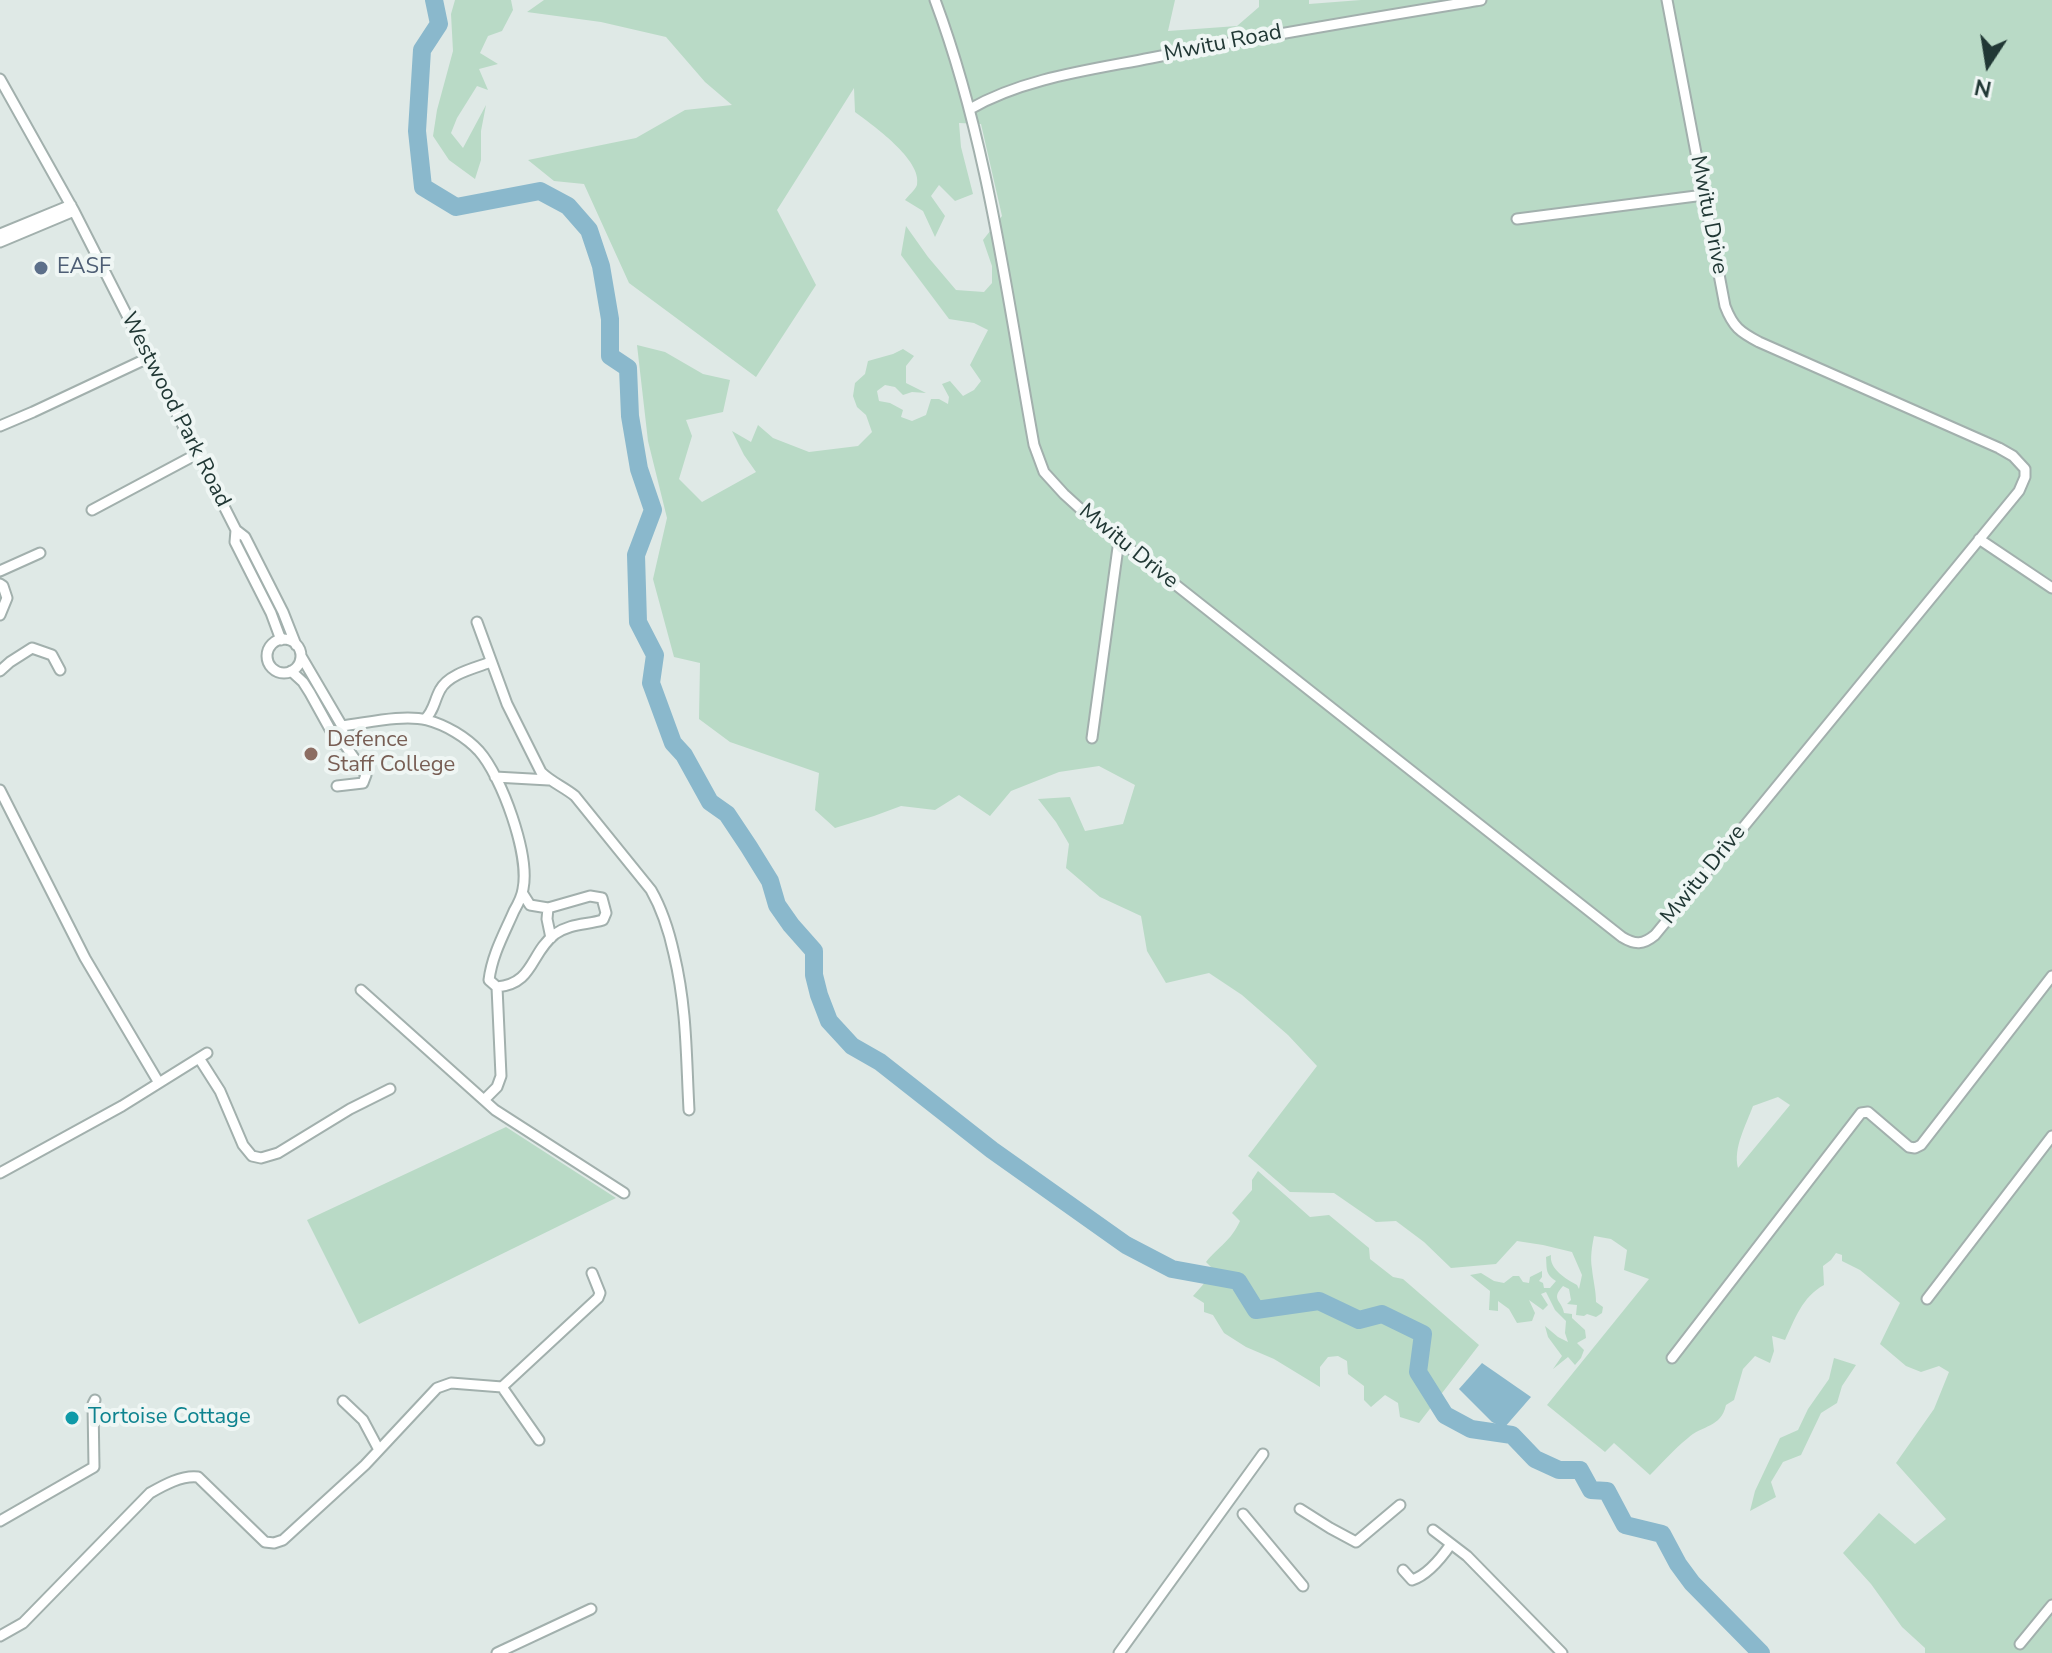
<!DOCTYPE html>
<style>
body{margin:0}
#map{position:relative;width:2052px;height:1653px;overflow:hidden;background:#dfe9e6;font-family:"Nunito Sans",sans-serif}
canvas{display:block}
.north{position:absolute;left:1948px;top:24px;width:80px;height:80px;-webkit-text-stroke:6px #eff6f4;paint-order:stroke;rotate:192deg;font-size:22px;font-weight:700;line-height:32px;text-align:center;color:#213835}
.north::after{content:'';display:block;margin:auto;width:28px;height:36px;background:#213835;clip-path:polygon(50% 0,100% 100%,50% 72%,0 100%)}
</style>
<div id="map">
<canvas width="2052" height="1653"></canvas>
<div class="north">N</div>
</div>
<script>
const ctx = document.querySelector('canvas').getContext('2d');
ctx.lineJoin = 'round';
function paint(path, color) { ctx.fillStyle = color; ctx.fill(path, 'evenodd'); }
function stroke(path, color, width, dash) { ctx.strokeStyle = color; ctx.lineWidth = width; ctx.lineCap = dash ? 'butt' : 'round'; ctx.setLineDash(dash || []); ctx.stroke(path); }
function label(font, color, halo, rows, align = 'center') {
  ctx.font = font + ' "Nunito Sans",sans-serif'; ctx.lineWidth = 8; ctx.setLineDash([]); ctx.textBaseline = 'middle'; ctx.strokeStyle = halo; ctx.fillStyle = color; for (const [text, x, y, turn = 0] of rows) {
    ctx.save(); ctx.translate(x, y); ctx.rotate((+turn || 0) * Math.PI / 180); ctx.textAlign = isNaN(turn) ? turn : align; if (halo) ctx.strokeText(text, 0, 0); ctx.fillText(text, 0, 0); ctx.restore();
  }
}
paint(new Path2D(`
 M455,0h56l2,10 -11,21 -14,5 -8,17 18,11 -19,5 9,21 -11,-4 -20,32 -6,15 12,15 23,-43 -5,26v29l-6,19 -26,-19 -16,-24 4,-26 16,-59 -2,-37z
 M544,0h631l-7,31 69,-5 22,-19v-7h50v4l52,-4h691v1653h-127v-5l-23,-21 -31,-43 -28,-31 36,-40 36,31 31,-25 -50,-56 38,-54 15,-37 -10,-6 -18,6 -15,-6 -26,-22 20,-41 -40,-33 -18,-9v-6l-6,-2 -5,7 -8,6 1,19c-22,12 -29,34 -39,55l-13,-4 2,15 -4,12 -15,-7 -12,13 -9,31 -8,5c-5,23 -24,20 -38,33 -14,11 -26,25 -38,37l-36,-32 -9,9 -58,-47 102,-126 -25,-9 3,-20 -16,-11 -17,-3c-2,11 -4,21 -2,33 1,11 4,21 4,33l7,5 -1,6 -6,4 -9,-3 -3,2 -8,-1 1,-10 -10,-1 4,-4 -2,-11 -6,-3c-13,14 -1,14 1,27l8,1v4l13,12 1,8 -9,5 7,7 -3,8 -6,7 -7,-8 -15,12 9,-13 -14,-19 -3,-11 13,11 10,5 -3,-9 1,-12 -11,-11 -9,-18 -5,2 7,11 -5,5 -14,-10 6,13 -3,8 -15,2 -8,-14 -11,-8v10l-9,-1 1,-19 -20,-16 11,-2 13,8 10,2 9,-7h6l4,6 6,1 1,-6 12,-6v6l-3,4 4,2 1,5h6l6,-7c-11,-7 -9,-12 -10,-24l5,-2c-2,14 15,24 26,30l2,4 3,-14 -10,-23 -29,-7 -26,-4 -21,23 -45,4 -27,-26 -28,-21 -20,1 -42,-29 -44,-1 -42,-36 69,-90 -29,-31 -46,-40 -33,-22 -43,10 -19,-32 -6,-35 -41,-19 -34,-29 3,-24 -13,-22 -18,-23 32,-2 15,34 38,-7 12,-39 -36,-19 -40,6 -48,19 -21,25 -31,-21 -24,15 -34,-4 -27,10 -39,12 -20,-18 4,-37 -89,-31 -31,-23 1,-56 -26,-6 -21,-78 14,-61 -19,-77 -11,-96 28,7 38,22 27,6 -7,32 -37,8 6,16 -13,43 23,23 54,-30 -12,-17 -12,-24 19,11 7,-17 15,13 36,14 49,-6 14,-14 -6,-17 -9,-8 -4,-11 2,-13 10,-9 3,-13 25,-7 10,-5 11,7 -8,10v17l20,10 -14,-1 -9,3 -8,-8 -10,-2 -8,6 2,10 11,2 13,7 -2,7 11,4 14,-6 5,-16h8l9,5 1,-7 -7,-13 8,-3 13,15 11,-6 7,-9 -11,-16 18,-35 -14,-7 -25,-4 -48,-64 5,-29 22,31 28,33 28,2 8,-9v-17l-9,-26 19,-24 -21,-92 -22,-1 2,24 12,47 -18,7 -16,-16 -8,11 14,20 -10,21 -12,-26 -18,-11c3,-4 10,-10 12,-15 6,-25 -46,-61 -62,-73l-1,-24 -77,122 39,75 -60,92 -127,-94 -45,-99 -30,-3 -26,-21 108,-22 49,-28 47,-5 -27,-23 -39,-45 -65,-15 -74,-10zM1778,1097l12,8 -52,63c-5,-20 8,-43 15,-62z
 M506,1127l110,71 -257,126 -52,-104z
 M1258,1171l52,46 19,-2 40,33 1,11 23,18 10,2 76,66 -60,78 -19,-6 -2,-14 -13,-8 -14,12 -7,-7v-14l-16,-12 -1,-13 -9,-5 -10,1 -8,10v20l-46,-28 -28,-12 -22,-14 -11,-18 -9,-3v-9l-11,-7 22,-25 -9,-9c13,-16 25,-21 34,-41l-8,-8 20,-23v-10z
 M1834,1358l22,7 -14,21 -5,17 -16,10 -20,42 -18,7 -12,20 5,15 -26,14 5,-20 25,-53 18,-8 10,-21 21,-30z`), '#b9dac6');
paint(new Path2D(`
 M1482,1363l49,34 -27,31 -12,-6 -33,-33z`), '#8ab8cc');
stroke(new Path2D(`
 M434,0l5,24 -17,26 -5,81 6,56 33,20 84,-16 28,15 21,24 12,36 9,53v37l18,12 2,48 9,53 14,41 -17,45 2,67 17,33 -4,28 22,60 11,12 26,47 17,12 22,33 21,34 7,24 14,20 23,26v24l5,20 10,26 23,25 28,16 112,88 134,95 46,24 66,12 18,29 63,-9 40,19 23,-6 41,20 -5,38 27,43 26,14 41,6 23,24 24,11h21l11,20 16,1 18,34 37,9 16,30 14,19 69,70`), '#8ab8cc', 18);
const minor = new Path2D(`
 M935,0c53,142 72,297 99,445l10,27 20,22 22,20c178,142 358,281 536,423 13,8 21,8 33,-2l364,-444 6,-14v-8l-12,-13 -14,-8 -240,-106c-19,-10 -26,-15 -34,-36l-58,-306
 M0,79l74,132 162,319 9,7 38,75 13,33
 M970,109c54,-31 120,-39 181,-51 109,-22 220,-40 330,-58
 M1517,219l187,-24
 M0,234l71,-29
 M0,242l74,-31
 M0,426l33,-14 115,-54
 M92,510l105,-56
 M236,530l-1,12 36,71 10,27
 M1979,539l73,49
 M0,571l40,-18
 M0,584l3,2 4,12 -7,17
 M477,622l30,82 34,68c10,10 23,15 34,24l76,94c12,21 18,41 23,64 13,55 12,101 15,156
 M267 656a17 17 0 1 1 34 0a17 17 0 1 1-34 0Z
 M301,656l41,70 3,19
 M0,671l10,-9 22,-14 20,7 8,15
 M291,671l12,11 7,11 26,47 9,5 21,30 -3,8 -26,3
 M425,719c9,-8 9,-18 15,-29 8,-16 35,-22 51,-28
 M342,726c25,-3 61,-12 85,-6 19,5 39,17 52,31 23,26 51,104 44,138 -1,8 -5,15 -9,22 -10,23 -22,44 -25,69l8,7c37,-3 33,-34 58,-53 16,-11 31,-9 48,-14l3,-7 -4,-15 -12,-2 -42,12 -1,11 4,19
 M1092,738l27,-198
 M495,777l54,3
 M0,790l85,168 74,125
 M523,894l7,11 18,3
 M361,990l134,120 129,83
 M199,1058l21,33 23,54 9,11 9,2 17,-5 72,-44 40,-20
 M484,1100l13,-13 4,-11 -4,-89
 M0,1173l122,-67 85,-53
 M1927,1299l125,-163
 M1672,1358l189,-245 7,-1 41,35 6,1 6,-3 131,-169
 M502,1387l96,-89 2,-5 -8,-20
 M343,1401l20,19 16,30
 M1300,1509l30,19 26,14 44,-37
 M1243,1514l60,72
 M0,1521l94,-54 -1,-63 2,-4
 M1433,1530l34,26 95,97
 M1403,1570l9,10c16,-5 30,-23 39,-36
 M0,1636l23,-13 127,-130c14,-8 32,-18 48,-16l67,65 9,1 9,-3 82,-75 72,-77 14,-5 51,4 37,53
 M2020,1644l32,-39
 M497,1653l94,-44
 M1119,1653l144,-199`);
stroke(minor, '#a2b0ad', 13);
stroke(minor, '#fff', 9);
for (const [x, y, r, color] of [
 [41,268,8,"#5c6f8a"],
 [311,754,8,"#8d6e63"],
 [72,1418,8,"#0f9aa8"]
]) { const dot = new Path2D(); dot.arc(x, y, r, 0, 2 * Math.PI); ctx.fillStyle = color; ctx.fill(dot); stroke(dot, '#eff6f4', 3); }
label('22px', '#213835', '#eff6f4', [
 ["Mwitu Road",1223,44,-11],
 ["Mwitu Drive",1708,215,79],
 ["Westwood Park Road",175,410,63],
 ["Mwitu Drive",1128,547,39],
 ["Mwitu Drive",1704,875,-51]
]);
label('22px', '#4e5e75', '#eff6f4', [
 ["EASF",57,268]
], 'left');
label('22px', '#785e54', '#eff6f4', [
 ["Defence",327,741],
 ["Staff College",327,766]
], 'left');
label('22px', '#0d838f', '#eff6f4', [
 ["Tortoise Cottage",88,1418]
], 'left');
</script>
